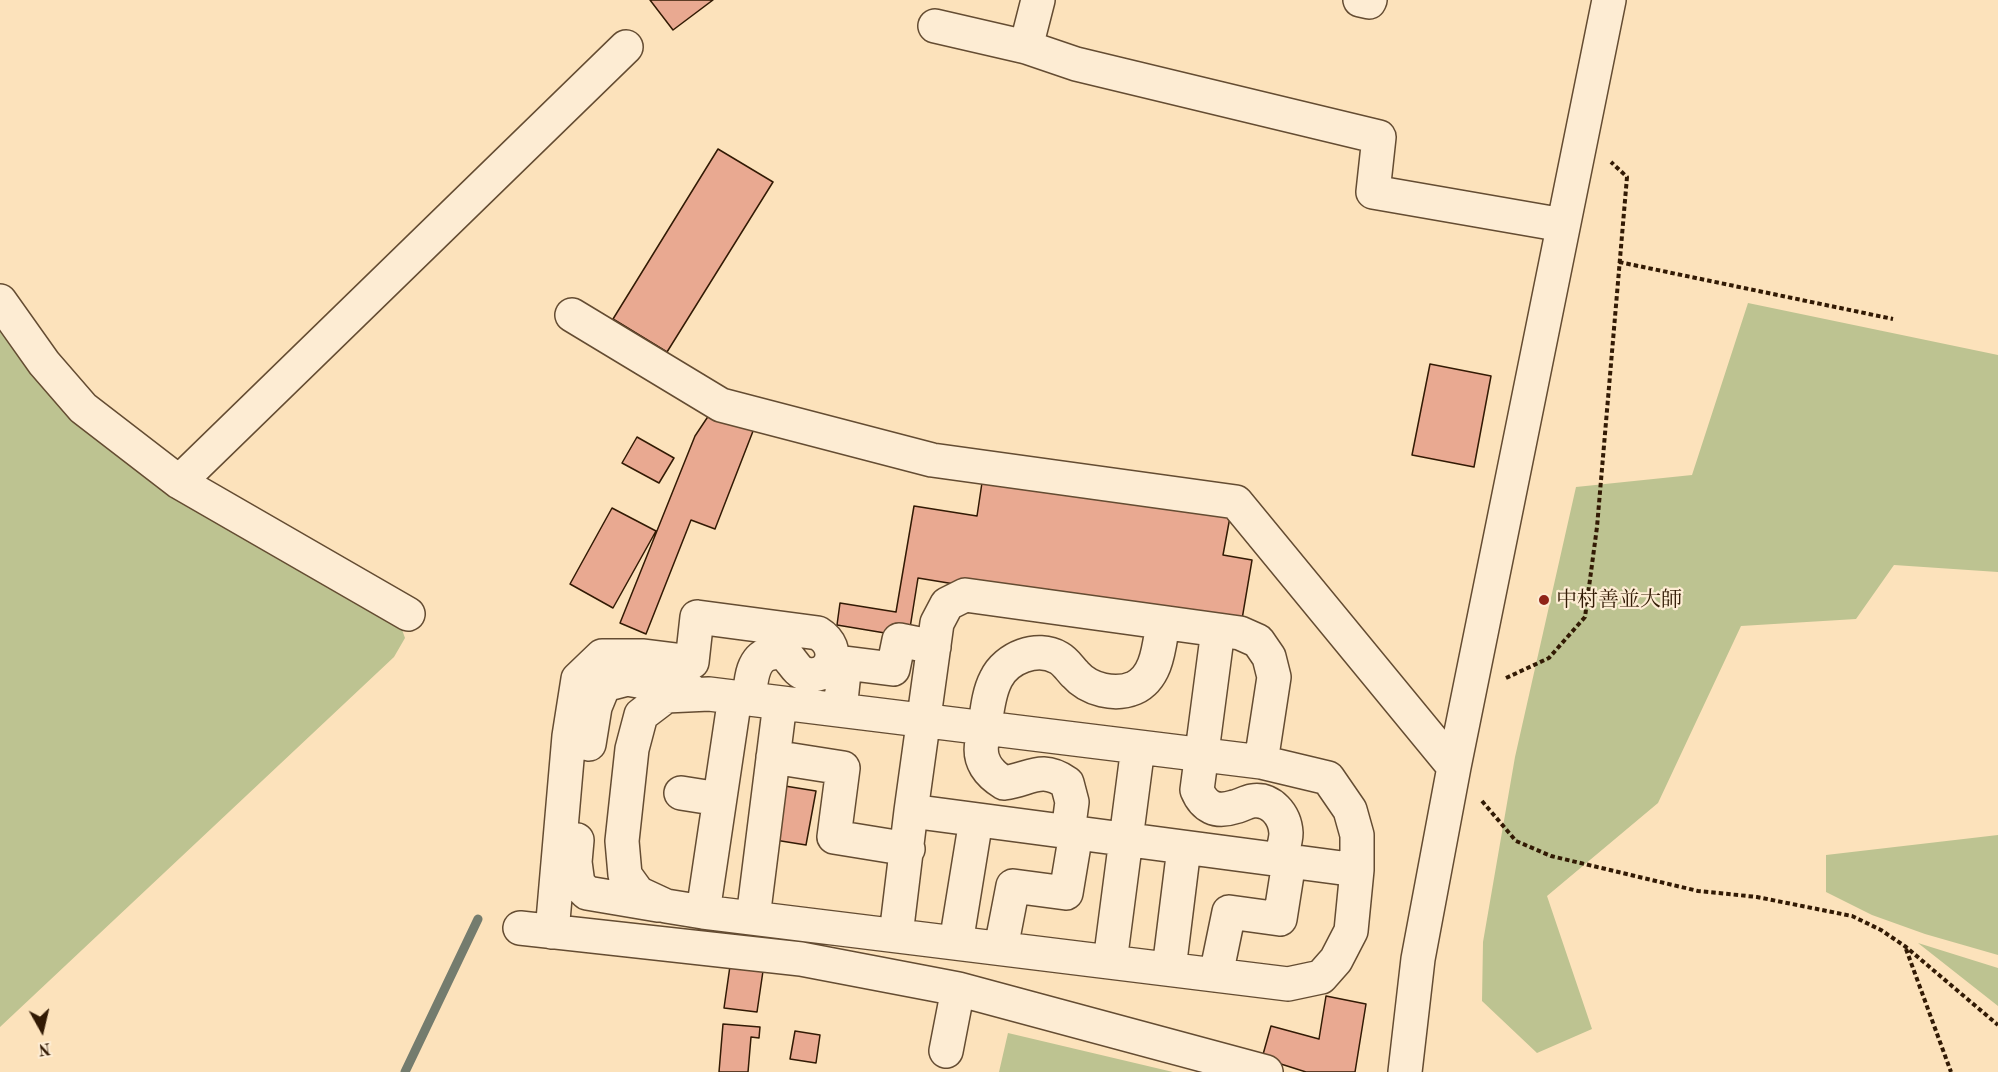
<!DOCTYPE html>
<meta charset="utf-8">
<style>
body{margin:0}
#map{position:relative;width:1998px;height:1072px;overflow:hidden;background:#fce2bb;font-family:"Old Standard TT",serif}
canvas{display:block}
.north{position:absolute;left:12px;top:1000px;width:60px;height:60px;-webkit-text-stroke:4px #fdecd3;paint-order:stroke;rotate:172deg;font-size:16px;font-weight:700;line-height:24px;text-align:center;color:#321a04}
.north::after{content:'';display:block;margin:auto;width:21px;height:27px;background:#321a04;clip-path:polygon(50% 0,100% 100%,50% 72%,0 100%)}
</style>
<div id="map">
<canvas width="1998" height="1072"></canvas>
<div class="north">N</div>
</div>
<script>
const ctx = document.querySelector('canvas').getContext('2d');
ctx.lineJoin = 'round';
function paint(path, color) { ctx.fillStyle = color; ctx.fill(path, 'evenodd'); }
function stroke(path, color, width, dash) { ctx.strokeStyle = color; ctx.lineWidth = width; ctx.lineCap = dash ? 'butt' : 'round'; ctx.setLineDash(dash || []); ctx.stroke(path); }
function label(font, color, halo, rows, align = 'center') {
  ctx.font = font + ' "Old Standard TT","Noto Serif JP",serif'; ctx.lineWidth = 4.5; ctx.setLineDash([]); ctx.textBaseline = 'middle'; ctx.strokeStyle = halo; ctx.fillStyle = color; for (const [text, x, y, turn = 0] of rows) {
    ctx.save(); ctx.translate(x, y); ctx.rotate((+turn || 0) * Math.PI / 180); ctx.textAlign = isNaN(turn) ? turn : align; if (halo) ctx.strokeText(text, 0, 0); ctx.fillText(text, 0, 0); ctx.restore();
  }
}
paint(new Path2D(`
 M0,301l87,123 312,197 6,17 -11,19 -394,370z
 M1748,303l250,52v217l-104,-7 -38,54 -115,7 -83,177 -111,93 45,133 -55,24 -55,-52 1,-59 32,-185 61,-270 116,-12z
 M1998,835v120l-73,-21 -53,-19 -46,-23v-37z
 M1918,943l80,25v38z
 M1008,1033l165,39h-174z`), '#bdc391');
stroke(new Path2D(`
 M405,1072l73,-153`), '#747c6e', 9);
const building = new Path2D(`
 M650,0h63l-40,30z
 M718,149l55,33 -106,170 -54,-33z
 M1430,364l61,12 -17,91 -62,-12z
 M713,409l42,17 -40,103 -24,-9 -45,114 -26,-11 75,-187z
 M637,437l37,21 -15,25 -37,-20z
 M983,476l247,41 -7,38 29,5 -12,71 -322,-53 -8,50 -19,6 -54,-9 3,-22 56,9 18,-106 63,10z
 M612,508l44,23 -43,77 -43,-24z
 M785,786l31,5 -10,54 -31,-5z
 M730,966l33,5 -6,41 -33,-4z
 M1326,996l40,8 -11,68h-49l-44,-14 9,-32 48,13z
 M723,1024l37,3 -1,11 -8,-1 -3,35h-29z
 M795,1031l25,4 -4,28 -26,-4z`);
paint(building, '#e9a991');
stroke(building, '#321a04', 1.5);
const minor = new Path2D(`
 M1360,0l9,2 1,-2
 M935,26l91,21 50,17 303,73 -6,55 190,33
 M1026,47l12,-47
 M0,301l44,62 39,45 96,74 229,132
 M572,315l149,90 211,55 304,42 218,265
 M179,482l447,-435
 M1218,630l-21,160c7,17 19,23 37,17 6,-1 12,-5 18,-6 19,-3 33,14 34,32 0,9 -4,19 -6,28
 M709,694l552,68 67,16 22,32 7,25v35l-6,61 -15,29 -15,17 -33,7 -585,-72 -37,-6 -28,-13 -13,-18 -3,-34 10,-92 9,-34 25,-19z
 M840,710l5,-47 48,6 6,-29 35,7
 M589,744l6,-37 9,-22 23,-6 63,11
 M773,757l70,11 -9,69 74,12
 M681,793l38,6
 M911,811l446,59
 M1068,832l4,-30 -5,-19c-26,-18 -36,-4 -63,0 -15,-9 -26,-22 -22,-41 5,-20 4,-44 14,-63 10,-21 41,-34 63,-21 7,4 11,11 16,16 14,16 40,22 59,14 24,-11 25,-43 29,-65
 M577,840l-2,22 3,22 9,9 71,12
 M703,912l32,-215
 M753,918l27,-215
 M520,928l281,31 157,30 308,83
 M552,932l17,-196 9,-57 24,-23h42l48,6 5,-45 121,16c26,16 12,47 -12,41 -16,-4 -14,-28 -38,-20 -17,6 -17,29 -19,45
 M896,935l15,-124 26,-188 10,-19 18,-9 275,38 18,8 11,16 5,20 -13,85
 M956,943l20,-123
 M1001,948l12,-62 53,7 10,-60
 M1110,962l28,-215
 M1169,969l15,-121
 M1216,975l13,-63 51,7 9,-57
 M946,1051l12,-62
 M1405,1072l13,-113 36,-192 155,-767`);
stroke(minor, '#644c32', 36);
stroke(new Path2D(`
 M1619,262l274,57
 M1506,678l43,-20 36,-41 12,-90 30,-350 -16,-15
 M1482,801l34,40 35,15 147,35 59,6 95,19 29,14 25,17 92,78
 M1906,949l45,123`), '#321a04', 4, [4.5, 3]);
stroke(minor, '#fdecd3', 33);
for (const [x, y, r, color] of [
 [1544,600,6,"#8f2418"]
]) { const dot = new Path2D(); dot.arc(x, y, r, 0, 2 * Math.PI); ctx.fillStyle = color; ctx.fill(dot); stroke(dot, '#fdecd3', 2); }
label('21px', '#321a04', '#fdecd3', [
 ["中村善並大師",1556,600]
], 'left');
</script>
